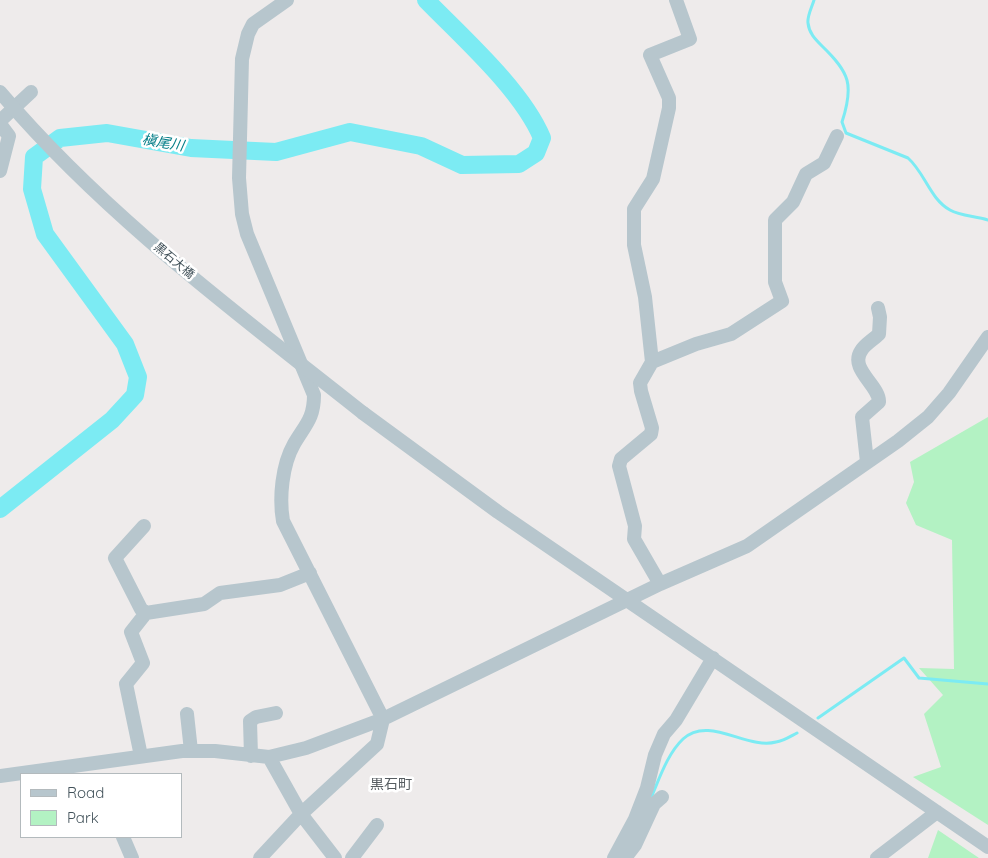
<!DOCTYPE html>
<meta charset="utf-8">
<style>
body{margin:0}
#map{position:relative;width:988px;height:858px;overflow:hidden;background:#eeebeb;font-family:Quicksand,sans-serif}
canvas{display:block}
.legend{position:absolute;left:20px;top:773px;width:162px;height:65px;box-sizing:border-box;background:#fff;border:1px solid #b3babd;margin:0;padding:6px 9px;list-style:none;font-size:15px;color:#42525a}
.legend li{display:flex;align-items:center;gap:10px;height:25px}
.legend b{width:25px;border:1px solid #b3babd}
</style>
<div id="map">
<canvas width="988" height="858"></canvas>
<ul class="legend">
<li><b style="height:6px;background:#b7c6cd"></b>Road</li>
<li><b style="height:14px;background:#b3f2c3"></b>Park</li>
</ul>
</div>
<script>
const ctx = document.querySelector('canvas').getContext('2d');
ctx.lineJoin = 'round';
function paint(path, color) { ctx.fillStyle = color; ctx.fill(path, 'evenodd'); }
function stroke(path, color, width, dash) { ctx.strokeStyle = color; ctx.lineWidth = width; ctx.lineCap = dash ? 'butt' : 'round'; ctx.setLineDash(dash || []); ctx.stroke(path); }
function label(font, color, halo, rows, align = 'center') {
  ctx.font = font + ' Quicksand,"Noto Sans JP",sans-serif'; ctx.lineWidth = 5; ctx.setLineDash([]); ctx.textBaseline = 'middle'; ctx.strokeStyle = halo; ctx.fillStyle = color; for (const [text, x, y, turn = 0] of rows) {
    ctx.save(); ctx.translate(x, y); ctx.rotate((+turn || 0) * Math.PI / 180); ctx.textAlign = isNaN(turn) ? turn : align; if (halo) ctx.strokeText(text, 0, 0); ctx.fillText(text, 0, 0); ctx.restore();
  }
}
paint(new Path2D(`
 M988,417v408l-75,-48 28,-10 -17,-53 19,-19 -24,-27 35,1 -2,-129 -36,-15 -10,-22 8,-21 -4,-20z
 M938,830l41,28h-51z`), '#b3f2c3');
stroke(new Path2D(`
 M814,0c-2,7 -7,16 -6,23 1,10 7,16 14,23 28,27 32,39 20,76l4,11 62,25c17,15 22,41 42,52 10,6 26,6 38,10
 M818,718l86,-60 15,20 69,6
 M650,800c9,-20 17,-46 33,-61 26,-24 64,11 93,3 8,-1 15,-6 21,-9`), '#7cebf3', 3);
stroke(new Path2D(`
 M0,509l112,-89 23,-25 3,-18 -13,-33 -80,-110 -13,-45 2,-32 26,-19 47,-5 84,15 85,4 74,-20 71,14 41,19 57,-1 17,-11 6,-15c-20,-48 -79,-100 -116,-138`), '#7cebf3', 18);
stroke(new Path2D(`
 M0,121l31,-29
 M0,124l9,12 -9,35
 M652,362l44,-18 35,-10 51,-33 -7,-19v-62l18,-18 13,-28 18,-11 13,-27
 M363,413l135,99 490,335
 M867,462l-5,-45 17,-15c1,-16 -30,-33 -18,-51 3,-6 12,-11 18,-17l1,-17 -2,-9
 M144,526l-29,32 26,51 5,4 58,-9 16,-11 60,-8 30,-12
 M660,584l-26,-45 1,-13 -16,-60 2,-7 30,-25 1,-6 -11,-37 -1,-8 12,-21 -7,-65 -11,-52v-36l19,-30 16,-71v-10l-19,-43 40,-16 -14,-39
 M187,714l4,37
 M141,756l-15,-72 17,-21 -12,-31 15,-19
 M251,756l-1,-35 6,-4 20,-4
 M269,757l32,57 34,44
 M0,776l182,-25h33l54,6 37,-9 77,-29 277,-135 87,-38 151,-105 30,-24 21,-24 39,-56
 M123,837l9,21
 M260,858l41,-44 76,-70 6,-25 -100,-198c-4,-23 -1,-56 11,-77 11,-19 20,-25 20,-49l-67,-161 -5,-20 -3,-36 3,-119 6,-25 5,-10 34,-24
 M352,858l25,-33
 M614,858l21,-39 12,-31 8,-33 9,-21 12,-14 37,-62
 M625,858l10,-13 19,-41 8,-7
 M877,858l60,-46`), '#b7c6cd', 14);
stroke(new Path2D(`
 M0,92c105,124 237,221 363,321`), '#b7c6cd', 14);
label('12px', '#42525a', '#fff', [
 ["黒石大橋",174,261,40]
]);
label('italic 14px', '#047e88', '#fff', [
 ["槇尾川",163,143,10]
]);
label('14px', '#575d61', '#fff', [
 ["黒石町",391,785]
]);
</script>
